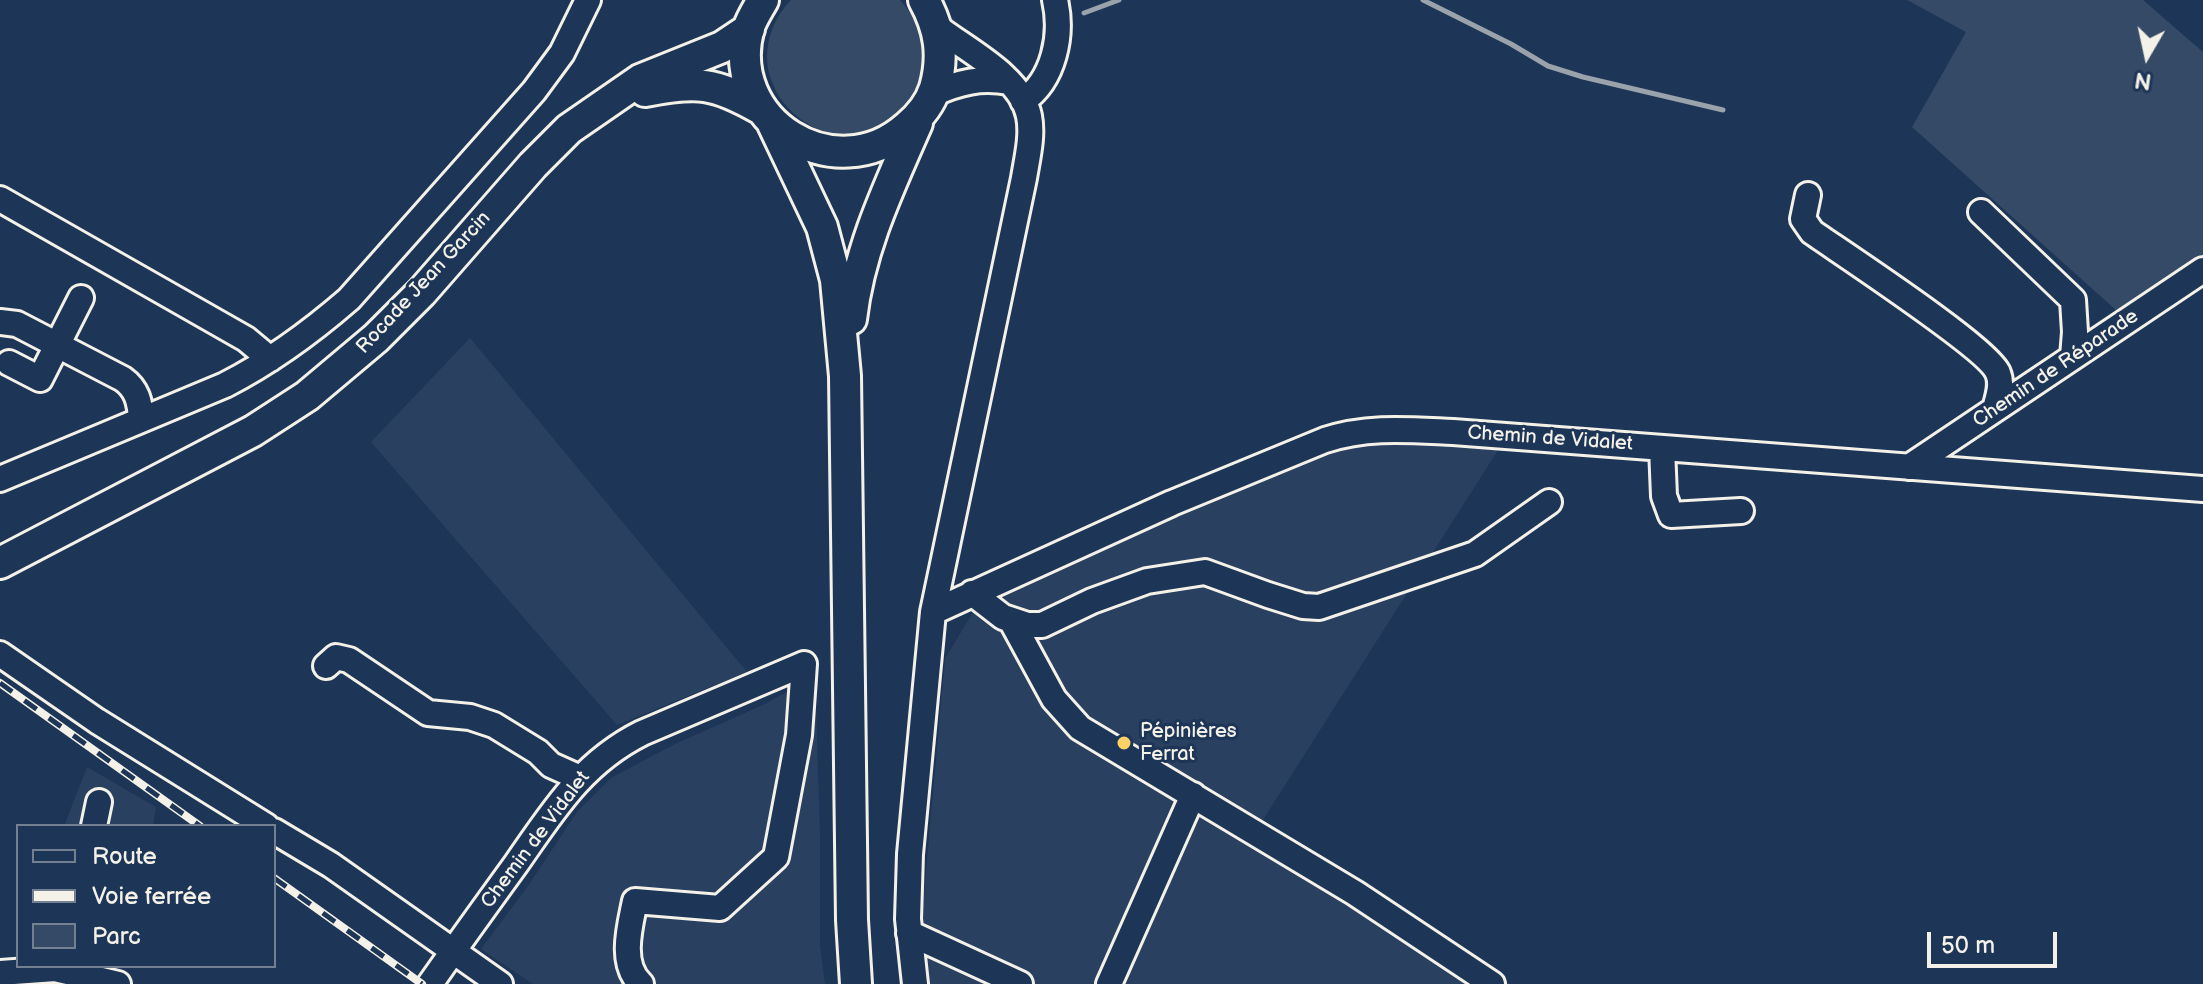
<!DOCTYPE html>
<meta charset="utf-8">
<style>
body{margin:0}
#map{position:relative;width:2203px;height:984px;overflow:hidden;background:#1d3557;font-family:"Balsamiq Sans",sans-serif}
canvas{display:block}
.legend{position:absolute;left:16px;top:824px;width:260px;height:144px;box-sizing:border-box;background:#1d3557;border:2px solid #738091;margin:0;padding:10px 14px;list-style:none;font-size:24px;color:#f4f1e8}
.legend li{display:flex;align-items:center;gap:16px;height:40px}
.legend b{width:40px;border:2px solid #738091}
.north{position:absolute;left:2107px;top:16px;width:80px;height:80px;-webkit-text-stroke:6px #1d3557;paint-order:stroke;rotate:189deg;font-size:22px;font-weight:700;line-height:32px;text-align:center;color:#f4f1e8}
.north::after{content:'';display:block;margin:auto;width:28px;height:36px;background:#f4f1e8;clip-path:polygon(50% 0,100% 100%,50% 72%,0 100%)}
.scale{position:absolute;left:1927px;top:932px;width:130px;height:36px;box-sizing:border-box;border:4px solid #f4f1e8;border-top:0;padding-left:10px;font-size:24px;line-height:28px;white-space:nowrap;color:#f4f1e8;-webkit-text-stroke:6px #1d3557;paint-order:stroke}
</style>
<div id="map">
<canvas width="2203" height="984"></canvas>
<ul class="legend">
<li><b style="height:10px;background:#1d3557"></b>Route</li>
<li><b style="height:10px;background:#f4f1e8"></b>Voie ferrée</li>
<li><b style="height:22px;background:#354a67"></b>Parc</li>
</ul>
<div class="north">N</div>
<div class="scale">50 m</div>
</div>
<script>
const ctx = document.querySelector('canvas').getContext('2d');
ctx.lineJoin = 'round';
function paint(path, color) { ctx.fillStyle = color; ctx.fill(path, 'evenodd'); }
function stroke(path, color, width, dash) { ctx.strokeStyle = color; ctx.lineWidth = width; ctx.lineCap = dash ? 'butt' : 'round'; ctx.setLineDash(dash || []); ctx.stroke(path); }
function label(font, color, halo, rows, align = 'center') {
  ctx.font = font + ' "Balsamiq Sans",sans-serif'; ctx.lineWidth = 6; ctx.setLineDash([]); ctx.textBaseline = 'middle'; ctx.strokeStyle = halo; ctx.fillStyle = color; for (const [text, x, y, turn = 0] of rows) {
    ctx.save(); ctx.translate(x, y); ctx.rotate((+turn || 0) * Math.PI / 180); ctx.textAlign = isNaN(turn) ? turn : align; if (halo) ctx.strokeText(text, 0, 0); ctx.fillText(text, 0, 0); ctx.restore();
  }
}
paint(new Path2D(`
 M470,338l277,334 -130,53 -246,-283z
 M1397,440l103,7 -241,379 251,158h-582l-8,-45 25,-280 31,-52 147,-73 230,-90z
 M815,676l5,157v113l5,38h-292l-52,-35 47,-63 49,-74 34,-34 64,-34 90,-40z
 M87,767l69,40 -3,19h-89z`), '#2a4060');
paint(new Path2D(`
 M791,0h109c69,78 -31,173 -101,118 -15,-12 -25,-26 -30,-45 -6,-27 3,-53 22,-73z
 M1907,0h236l60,52v206l-86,53 -205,-184 54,-95z`), '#354a67');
stroke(new Path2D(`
 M1423,0l88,44 37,22 35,11 140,33
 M1084,13l35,-13`), '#9aa2ab', 5);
const minor = new Path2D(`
 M933,94c26,-12 48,-17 76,-12
 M1023,101c31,-21 40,-66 32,-101
 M1808,195l-5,24 9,13c30,21 177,117 186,141 5,12 0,24 -3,36
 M0,199l246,140 24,20
 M1981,212l92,88 2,32 -2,25
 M0,322l17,2 106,55c14,10 17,23 18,40
 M9,363l31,16 41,-81
 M1662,448l2,48 7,19 70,-4
 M1909,467l294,-197
 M0,479l225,-94c45,-23 86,-53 124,-86l185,-208 28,-38 26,-53
 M972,593l31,24 24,8h15l50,-24 55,-20 58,-9 63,23 35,11 16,1 156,-53 74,-52
 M933,612l239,-109 153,-63c43,-14 83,-10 128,-8l750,57
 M1011,620l43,79 26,29 275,165 137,91
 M0,654l97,67 169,105
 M326,666l10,-9 13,3 79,53 42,4 24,8 44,27 13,13 29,13
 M94,826l5,-24
 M274,831l57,34 169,119
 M909,933l111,51
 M0,973l55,-4 63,15
 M430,984c28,-40 57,-80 86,-120 37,-53 66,-101 126,-131l162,-69 -5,71 -23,122 -56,51 -85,-7c-5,25 -16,63 6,83
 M915,984l-7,-65 2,-65 23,-242 91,-434c3,-19 9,-42 5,-62 -8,-40 -63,-66 -92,-89
 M1109,984l84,-189`);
const major = new Path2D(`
 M763,0c-5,9 -11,18 -14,27 -27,94 86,164 158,100 12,-10 23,-23 28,-39 9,-32 5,-59 -11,-88
 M645,91c53,-10 69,-9 116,18
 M773,124l49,103 14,53 9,96 7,544 4,64
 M851,319c8,-70 38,-132 66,-196
 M0,563l253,-132 54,-35 69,-58 45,-45 112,-128 36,-36 71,-49 82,-33 27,-18`);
stroke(minor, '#f4f1e8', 30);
stroke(major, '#f4f1e8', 36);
stroke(minor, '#1d3557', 24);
stroke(major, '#1d3557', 30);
const rail = new Path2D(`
 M0,683l200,143
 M274,878l148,106`);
stroke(rail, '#f4f1e8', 8);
stroke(rail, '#1d3557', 5, [15]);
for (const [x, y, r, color] of [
 [1124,743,8,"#ffd166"]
]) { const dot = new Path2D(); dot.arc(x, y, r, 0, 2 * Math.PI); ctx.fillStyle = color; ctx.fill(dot); stroke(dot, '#1d3557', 3); }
label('20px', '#f4f1e8', '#1d3557', [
 ["Rocade Jean Garcin",424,283,-47],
 ["Chemin de Réparade",2056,369,-34],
 ["Chemin de Vidalet",1550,439,4],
 ["Chemin de Vidalet",536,840,-53]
]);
label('20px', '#f4f1e8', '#1d3557', [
 ["Pépinières",1140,732],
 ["Ferrat",1140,755]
], 'left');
</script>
